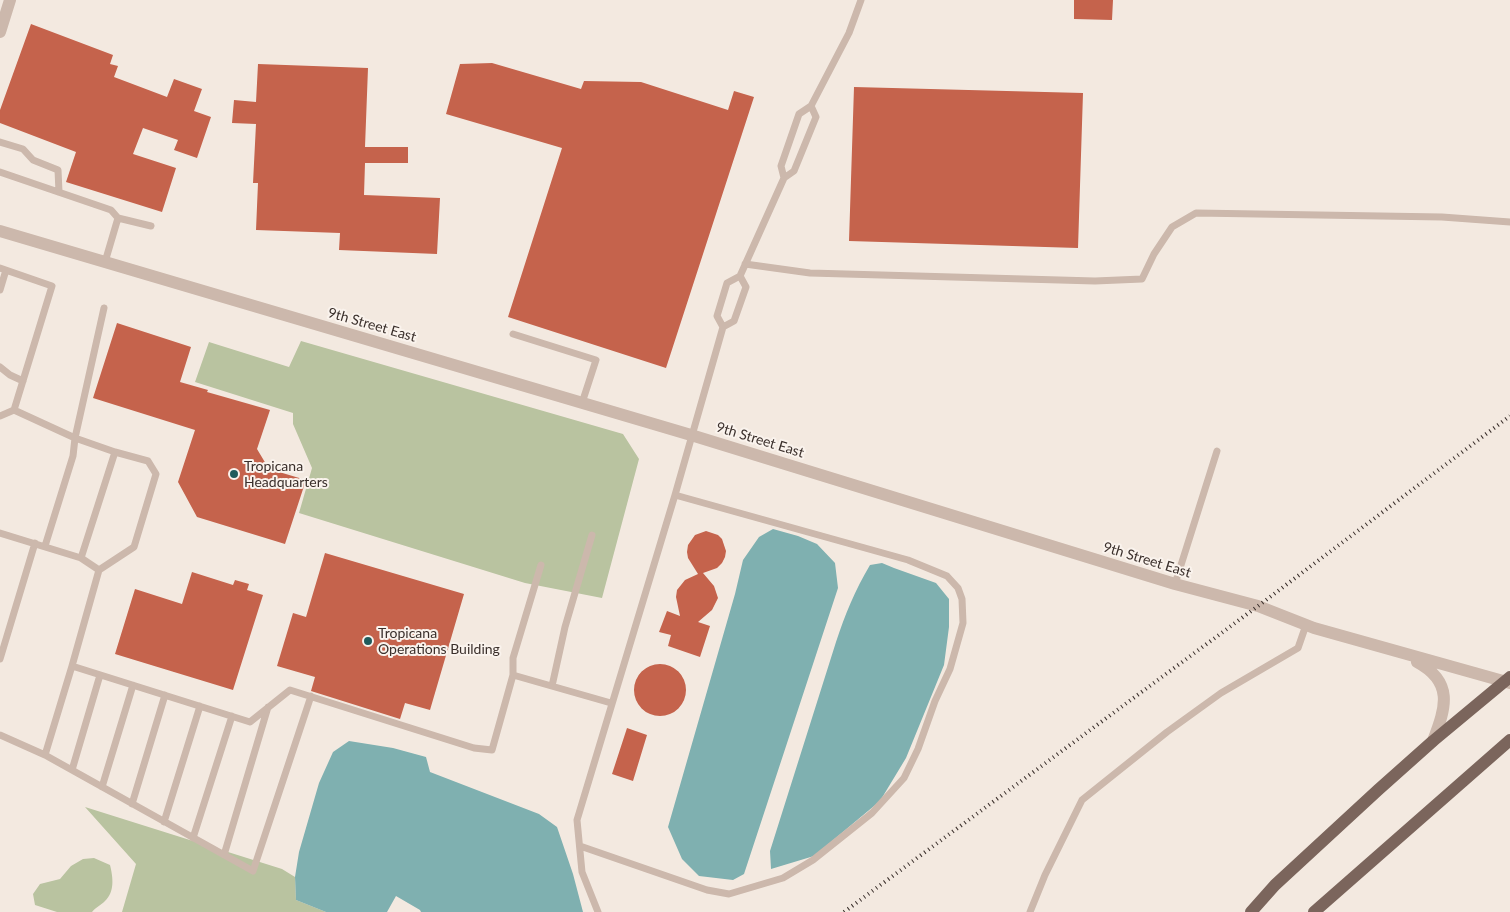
<!DOCTYPE html>
<style>
body{margin:0}
canvas{display:block;background:#f3e9e0}
</style>
<canvas width="1510" height="912"></canvas>
<script>
const ctx = document.querySelector('canvas').getContext('2d');
ctx.lineJoin = 'round';
function paint(path, color) { ctx.fillStyle = color; ctx.fill(path, 'evenodd'); }
function stroke(path, color, width, dash) { ctx.strokeStyle = color; ctx.lineWidth = width; ctx.lineCap = dash ? 'butt' : 'round'; ctx.setLineDash(dash || []); ctx.stroke(path); }
function label(font, color, halo, rows, align = 'center') {
  ctx.font = font + ' Lato,sans-serif'; ctx.lineWidth = 4; ctx.setLineDash([]); ctx.textBaseline = 'middle'; ctx.strokeStyle = halo; ctx.fillStyle = color; for (const [text, x, y, turn = 0] of rows) {
    ctx.save(); ctx.translate(x, y); ctx.rotate((+turn || 0) * Math.PI / 180); ctx.textAlign = isNaN(turn) ? turn : align; if (halo) ctx.strokeText(text, 0, 0); ctx.fillText(text, 0, 0); ctx.restore();
  }
}
paint(new Path2D(`
 M301,341l322,93 16,25 -37,139 -77,-15 -226,-70 13,-45 -19,-44v-11l-98,-31 14,-40 80,25z
 M85,807l197,62 13,8 1,23 30,12h-204l14,-48z
 M94,858l16,7c3,12 5,27 -5,36 -4,4 -9,6 -13,11h-35l-22,-7 -2,-11 7,-10 20,-5 11,-13 12,-7z`), '#b9c3a0');
paint(new Path2D(`
 M773,529l25,7 19,8 18,19 3,25 -94,286 -11,6 -34,-4 -17,-17 -14,-32 67,-233 8,-34 16,-23z
 M882,563l12,5 42,15 13,16v28l-5,38 -38,93 -26,43 -66,55 -43,13 -1,-18 66,-209c9,-27 19,-52 34,-77z
 M349,741l44,7 33,9 4,15 109,42 18,13 16,47 10,38h-162l-1,-2 -24,-14 -9,16h-61l-30,-12 -1,-23 4,-25 20,-69 14,-31z`), '#7fb0b0');
paint(new Path2D(`
 M1074,0h39l-1,20 -38,-1z
 M31,24l82,31 -3,9 8,2 -4,11 53,20 7,-18 28,10 -8,22 17,6 -14,41 -23,-8 4,-10 -35,-12 -10,26 43,14 -14,44 -96,-30 10,-30 -76,-29v-13z
 M492,63l89,26 3,-8 57,1 87,28 6,-19 20,6 -88,271 -158,-51 54,-169 -116,-34 14,-50z
 M258,64l110,4 -3,79h43v16h-43l-1,32 76,3 -3,56 -98,-4 1,-17 -84,-3 2,-47h-5l3,-59 -24,-1 2,-23 22,2z
 M854,87l229,6 -5,155 -229,-7z
 M117,323l74,24 -11,35 28,8 -1,2 63,18 -13,39 12,20 37,11 -21,64 -88,-27 -19,-35 17,-52 -102,-32z
 M706,531l12,4 4,4 4,12 -1,6 -3,6 -5,5 -14,5 11,13 4,12 -6,12 -14,12 12,4 -10,31 -32,-11 3,-11 -12,-3 8,-21 13,5 -4,-19 1,-7 8,-10 13,-6 -10,-16 -1,-6 1,-7 7,-10z
 M325,553l139,41 -34,116 -25,-7 -5,16 -89,-28 4,-14 -38,-11 16,-53 13,4z
 M192,572l41,13 2,-5 14,4 -2,6 16,5 -30,95 -118,-36 20,-65 47,15z
 M634 690a26 26 0 1 1 52 0a26 26 0 1 1-52 0Z
 M627,728l20,7 -14,46 -21,-7z`), '#c5634c');
stroke(new Path2D(`
 M811,106l5,11 -22,54 -10,7 -3,-12 18,-52 12,-8 38,-73 12,-33
 M0,142l23,7 10,11 25,10 1,22
 M0,172l111,38 7,8 33,8
 M105,262l13,-44
 M745,264l65,9 285,8 47,-2 12,-25 18,-27 24,-14 246,4 68,5
 M0,268l52,18 -38,124
 M740,276l6,11 -12,34 -11,6 -6,-11 10,-33 13,-7 44,-98
 M0,290l6,-20
 M513,334l83,26 -14,43
 M0,367l10,8 13,6
 M0,416l14,-6 61,28 -2,18 -28,90
 M115,452l33,9 8,13 -22,73 -35,23 -27,96 178,56 40,-32 184,58 18,2 21,-75 98,28
 M0,533l81,25 18,12
 M81,558l34,-106 -40,-14 29,-130
 M1175,584l42,-133
 M0,659l35,-116
 M72,666l-27,89 208,116 58,-175
 M513,675v-17l28,-93
 M552,686l13,-59 27,-92
 M0,735l45,20
 M72,770l28,-95
 M102,787l31,-102
 M132,804l33,-109
 M164,822l36,-116
 M193,838l39,-122
 M580,846l127,44 22,4 54,-16 30,-18 59,-47 32,-35 14,-29 17,-48 15,-32 13,-46 -1,-24 -4,-11 -11,-12 -39,-16 -233,-65
 M224,855l44,-148
 M598,912l-16,-40 -5,-52 98,-325 48,-168
 M1030,912l15,-37 37,-75 85,-68 54,-39 77,-45 8,-23`), '#ccb8ac', 7);
stroke(new Path2D(`
 M0,32l10,-32`), '#ccb8ac', 12);
stroke(new Path2D(`
 M0,231l691,204 484,149 83,22 56,22 196,55
 M1417,662c37,20 29,45 16,79`), '#ccb8ac', 12);
stroke(new Path2D(`
 M1251,912l24,-27 103,-95 55,-49 77,-64
 M1314,912l196,-172`), '#7b655c', 12);
stroke(new Path2D(`
 M844,912l414,-306 252,-190`), '#3a2f2b', 4, [1, 4]);
for (const [x, y, r, color] of [
 [234,474,5,"#205b5c"],
 [368,641,5,"#205b5c"]
]) { const dot = new Path2D(); dot.arc(x, y, r, 0, 2 * Math.PI); ctx.fillStyle = color; ctx.fill(dot); stroke(dot, '#faf3ed', 2); }
label('14px', '#3a2f2b', '#faf3ed', [
 ["9th Street East",372,325,16],
 ["9th Street East",760,440,17],
 ["9th Street East",1147,560,17]
]);
label('14px', '#3a2f2b', '#faf3ed', [
 ["Tropicana",244,466],
 ["Headquarters",244,482],
 ["Tropicana",378,633],
 ["Operations Building",378,649]
], 'left');
</script>
